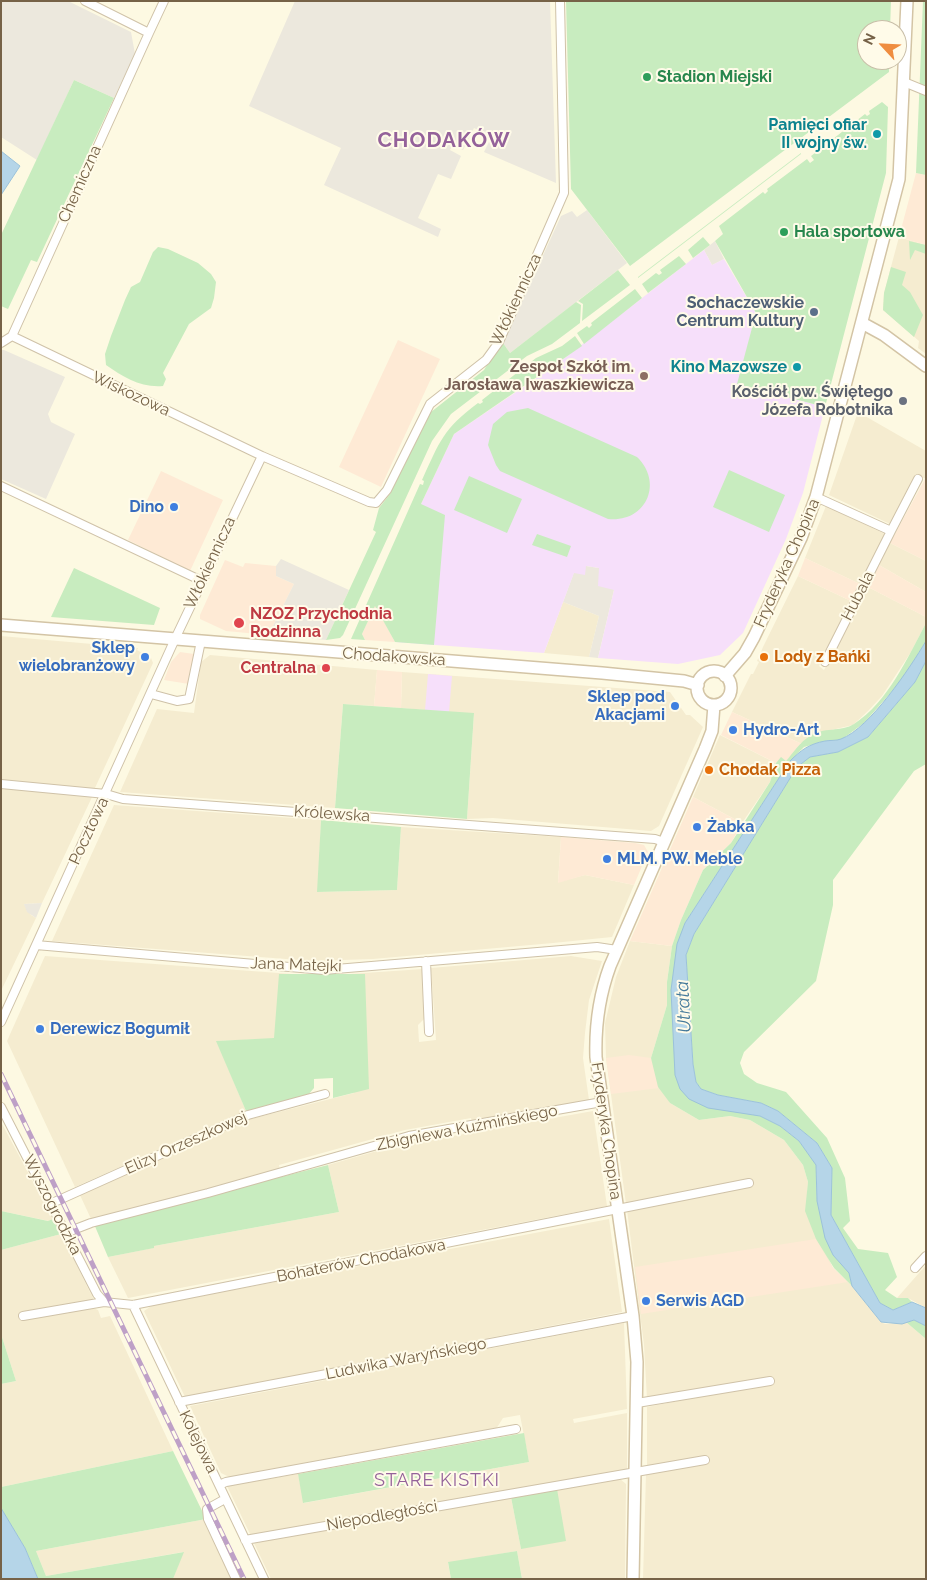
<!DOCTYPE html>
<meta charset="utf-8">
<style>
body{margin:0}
#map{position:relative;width:927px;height:1580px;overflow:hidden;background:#fdf9e2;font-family:Raleway,sans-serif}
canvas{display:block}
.frame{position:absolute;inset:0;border:2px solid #766247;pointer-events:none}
.north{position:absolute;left:857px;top:20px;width:50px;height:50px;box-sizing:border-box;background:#fffbe9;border:1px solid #c8bea8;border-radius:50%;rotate:295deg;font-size:14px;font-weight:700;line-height:20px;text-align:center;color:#766247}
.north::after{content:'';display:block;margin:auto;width:18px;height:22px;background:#ef8d40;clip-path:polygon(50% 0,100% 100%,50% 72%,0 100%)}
</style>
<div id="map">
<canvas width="927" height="1580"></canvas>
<div class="frame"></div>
<div class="north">N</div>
</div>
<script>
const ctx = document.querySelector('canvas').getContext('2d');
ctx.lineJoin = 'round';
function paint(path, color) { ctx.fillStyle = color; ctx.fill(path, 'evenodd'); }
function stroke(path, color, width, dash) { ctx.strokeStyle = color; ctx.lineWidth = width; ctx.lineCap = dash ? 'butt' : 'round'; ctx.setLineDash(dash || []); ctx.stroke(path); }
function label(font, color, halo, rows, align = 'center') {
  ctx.font = font + ' Raleway,sans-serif'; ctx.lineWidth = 4; ctx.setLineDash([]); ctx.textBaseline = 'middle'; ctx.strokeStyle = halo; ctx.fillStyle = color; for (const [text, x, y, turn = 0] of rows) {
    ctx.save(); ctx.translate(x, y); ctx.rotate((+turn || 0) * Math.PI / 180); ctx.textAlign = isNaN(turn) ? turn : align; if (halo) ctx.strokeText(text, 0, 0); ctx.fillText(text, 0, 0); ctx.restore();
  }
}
paint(new Path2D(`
 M899,237l27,8v109l-8,-6 1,-7 -36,-31 1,-17z
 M858,412l68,39v28l-10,-5 -26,50 -61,-29z
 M826,506l59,28 -25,50 -55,-26z
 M890,543l36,18v31l-47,-27z
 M798,576l53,25 -32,65 5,4 44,-83 58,30v6l-15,29 -29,44 -14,15 -15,14 -43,10 -8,9 -70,-32 19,-38h2l6,-12 -2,-1 6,-14z
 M563,602l36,14 -10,41 -45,-4z
 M1,636l137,12 -1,2 14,8 2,5 -59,127 -74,-6v-3l-19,-1z
 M210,655l167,15 -3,36 -31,-2 -8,104 -215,-16 37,-83 37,4 7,-51z
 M402,672l268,20 16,23h4l13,12 -44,99 -8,5 -158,-13 -26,1 7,-105 -73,-6z
 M720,735l56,28 -6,19 -28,41 -49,-26z
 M1,786l92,9 -51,108 -18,1 7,11 5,3 -35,73z
 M114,805l207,15 -3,72 79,-2 4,-63 160,10 -3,45 27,-7 49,10 -22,52 -59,6 -180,16 -61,2 -260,-20z
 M630,941l42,5 -5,36v23l-16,53 19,45 29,17 31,-4 20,4 34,20 19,25 5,17 -2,29 27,57 19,18 29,36 4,2 21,-2 20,17v240h-283l3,-105 64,-12 -7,-6 -56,10v-59l124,-24 -124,16 -3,-54 -17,-135 125,-24 1,-5 -127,23 -20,-146 -1,-35 11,-46z
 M45,956l275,20 103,-7 3,48 -8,8 1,17 17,-2 -5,-72 140,-12 31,5 -13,39 -4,33 -2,25 6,42 -117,22 -1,-4 -66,12 -126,35 1,6 -188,50 -13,-28 164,-72 111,-28 13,-58 -150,6 29,70 -171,76 -68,-146z
 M593,1111l14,95 -479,92 -20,-41 45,-9 1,-2 185,-34 -11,-47 63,-18z
 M1,1122l52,97 -4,2 -48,-10z
 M609,1219l13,93 -108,21 -329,64 -41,-86 9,-6z
 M61,1234l34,68 -73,17 71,-11 5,2 3,8 9,-2 63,135 -172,36v-103l15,-3 -15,-47v-84z
 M926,1265v43l-18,-10h-11z
 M624,1323l3,86 -54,10 1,4 53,-10v57l-8,1 -368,65 -24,-50 71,-12 6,29 225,-41 -9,-47 -17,3 -7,11 -267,48 -8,-4 -31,-67z
 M619,1478l7,6 -1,95h-103l-5,-28 -69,12 3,16h-180l-17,-36 257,-46 10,52 36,-60z
 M206,1519l28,60h-61l10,-27 -137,24 -10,-25z`), '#f5ecd0');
paint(new Path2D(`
 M916,173l10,2v70l-27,-8z
 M398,340l42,19 -59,128 -42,-20z
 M161,471l62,29 -33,71 -62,-31z
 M925,479h1v82l-36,-18z
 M805,558l55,26 -9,17 -53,-25z
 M225,560l18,7 2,-4 31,3v10l18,8 -21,42 7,4 -1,6 -53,-5 -26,-12v-4z
 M879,565l47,27v25l-58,-30z
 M375,605l20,37 -30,-2 -3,-6z
 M180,652l14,2 -5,30 -25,-4 7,-18z
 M377,670l25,2 -1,36 -27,-2z
 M732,712l70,32 -16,17 -5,-3 -5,5 -55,-28z
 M693,797l49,26 -11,20 -28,27 -22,50 -9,26 -42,-5z
 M561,837l74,6 9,2 4,7 -14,33 -49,-10 -27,8z
 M629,1055l22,3 8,30 -48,6 -5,-36z
 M816,1239l17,29 15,14 -207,32 -6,-47z`), '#feead5');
paint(new Path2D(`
 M1,1h67l63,31 4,22 -21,44 -40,-18 -37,80 -36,-23z
 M295,1h255l6,182 -72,-31 8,-16 -18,-8 -11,22 -11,-5 -2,5 11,6 -10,23 -13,-5 -20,44 23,11 -3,8 -114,-52 17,-37 -92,-42z
 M587,210l40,53 -117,90 -7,-10 58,-127 11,-5 5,6z
 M715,241l9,18 -12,6 -8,-15z
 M1,350h3l61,27 -17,37 3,8 24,12 -29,65 -45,-20z
 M281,559l68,31 -23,50 -47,-4 1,-6 -7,-4 21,-42 -18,-8v-10z
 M586,566l13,2 15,22 -16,68 -9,-1 10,-41 -36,-14 11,-30z
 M42,903l-6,15 -9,-6 -3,-8z`), '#ece8dd');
paint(new Path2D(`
 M704,250l8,15 12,-6 32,54 -18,71 87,23 -22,86 -17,46 -43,94 -23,22 -42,9 -80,-6 16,-68 -16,-4 1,-18 -13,-2 -1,9 -11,-2 -30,80 -149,-11 26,-138 33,-70 99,-67z
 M428,674l24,2 -3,36 -24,-2z`), '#f6dffa');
paint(new Path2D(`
 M566,1h325l-1,29h-23v30h22v12l-259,194 -59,-77z
 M923,1h3v174l-10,-2z
 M74,80l40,18 -77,164 -6,-2 -23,49 -7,-3v-71z
 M882,102l6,5 -2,66 -61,234 -88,-23 19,-71 -41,-72 8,-7 -4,-8 44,-34 2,2 3,-3 -1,-2 40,-30 3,4 4,-3 -3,-4 54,-42 2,2 3,-2 -1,-3z
 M801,153v1l-163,124v-1z
 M703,237l7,8 -17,13 -5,-8z
 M909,241l17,4v9l-11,-4 -5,10z
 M158,247l10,2 30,14 13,11 5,8 -2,16 -3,10 -22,16 -26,49 3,6 -3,7c-22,2 -40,-9 -57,-21l-1,-11 6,-18 14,-36 6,-13 9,-5 13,-30z
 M679,256l7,8 -38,29 -6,-9 14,-11 3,2 3,-2 -2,-3z
 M891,267l15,5 -4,13 8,7 13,23 -9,22 -31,-27 1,-17z
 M618,270l12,15 -48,36 1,-17 -5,-3z
 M635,289l7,9 -58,46 -7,-11 10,-7 2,2 3,-3 -1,-2z
 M576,302l5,3 -1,18 -28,21 -25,12 -76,58 -19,27 -89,194 -3,3 -14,2 50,-108 -3,-2 6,-22 11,-14 36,-78 58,-46 16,-26 3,-1 7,10z
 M575,336l7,10 -128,88 -33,70 24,11 -11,130 -39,-3 -20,-36 -13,28 3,6 -14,-1 69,-155 3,1 1,-4 -2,-1c18,-39 21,-51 56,-77l2,1 3,-2 -1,-2 54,-42 26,-12z
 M528,408l109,49c27,26 9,66 -29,62l-108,-48 -4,-6 -8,-20 5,-21 14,-12z
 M729,470l56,25 -16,37 -56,-25z
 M469,476l53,23 -15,34 -53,-23z
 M537,534l34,12 -4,11 -35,-12z
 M74,568l86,40 -6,17 -103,-8z
 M926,623v18l-23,38 -39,44 -23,17 -15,1 -22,6 -14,14 -105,162 -10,152 67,37 18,4 20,10 19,15 17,23 1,37 16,54 17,18 2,13 -18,-18 -18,-29 -11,-28 3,-29 -5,-17 -19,-25 -34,-20 -20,-4 -31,4 -29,-17 -12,-16 -7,-29 16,-53v-23l5,-36 9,-26 22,-50 28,-27 39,-61 6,-19 5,-6 5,4c7,-8 14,-19 24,-25 12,-9 32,-4 44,-12 34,-22 54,-67 72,-101z
 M926,661v103l-12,7 -81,109v25l-17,76 -72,71 -4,11 4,11 13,9 29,9 41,46 18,40 5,43 -7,7 15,21 30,4 9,24 -12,13 12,8h11l4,4 -19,8 -13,-7 -49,-88 1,-47 -15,-25 -39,-32 -17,-8 -43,-8 -17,-6 -5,-7 -3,-18 -7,-109 8,-21 103,-167 12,-10 29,-5 30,-15 47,-55z
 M343,704l131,9 -7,106 -132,-11z
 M321,820l80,7 -4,63 -80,2z
 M279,974h86l4,115 -36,9v-20l-19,1v9l-6,7 -62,16 -30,-70 58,-3z
 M328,1165l11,47 -185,34v2l-46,9 -14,-33z
 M1,1211l47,10 5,-2 8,15 -60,16z
 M914,1320l12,6v13l-20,-17z
 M1,1334l15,47 -15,3z
 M524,1433l5,29 -226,41 -5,-29z
 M173,1451l33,68 -170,32 10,25 138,-24 -11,27h-135l-13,-31 -24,-40v-21z
 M557,1489l9,52 -45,8 -10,-52z
 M517,1551l5,28h-71l-3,-17z`), '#c8ecbf');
const water = new Path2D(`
 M1,151l19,15 -19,29z
 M926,641v20l-11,21 -47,55 -30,15 -28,5 -13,10 -103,167 -8,21 7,109 3,18 5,7 17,6 43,8 17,8 39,32 15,25 -1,47 49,88 13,7 19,-8 14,6v18l-12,-6 -12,4 -21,-2 -29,-36 -3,-13 -16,-18 -8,-17 -8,-37 -1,-36 -17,-24 -19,-15 -20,-10 -52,-8 -19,-9 -9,-10 -5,-14 -4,-85 6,-46 8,-21 105,-162c11,-11 19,-17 35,-20 5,-1 11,0 16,-2 29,-11 69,-71 85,-98z
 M1,1508l24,40 13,31h-37z`);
paint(water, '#b5d5e8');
stroke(water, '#9bc2da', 1);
const street = new Path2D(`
 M149,33l15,-32
 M904,82l22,9
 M12,336l137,-303 -64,-32
 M1,343l11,-7 250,120
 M1,486l201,95
 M816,497l75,34 -66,131
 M891,531l27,-52
 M151,694l26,7 12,-2 12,-58
 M1,784l105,10 17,5 532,40 9,3
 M36,945l288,25 273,-23 20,3
 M426,961l3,71
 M1,1022l174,-383 87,-183 107,46 7,1 11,-13 43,-86 56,-44 13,-18 65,-149 -4,-192
 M1,1107l96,187 7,8
 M50,1204l198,-89 77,-21
 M65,1233l26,-10 117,-30 201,-57 193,-34
 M915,1268l11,-12
 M104,1302l29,3 616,-122
 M133,1305l131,274
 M23,1316l81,-14
 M179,1402l454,-86
 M637,1403l133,-22
 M219,1485l7,-3 290,-53
 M225,1499l-18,10 1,10 28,60
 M245,1540l460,-80`);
const secondary = new Path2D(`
 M862,323l22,12 42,31
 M1,625l601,48 82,8 14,4
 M697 688a17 17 0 1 1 34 0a17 17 0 1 1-34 0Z
 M725,676l20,-23 9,-16 47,-99 15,-41 83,-318 8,-178
 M633,1579l4,-217 -4,-46 -37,-259c-1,-32 3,-61 14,-91l95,-217 7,-18 2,-26`);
stroke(street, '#cfc2a8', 10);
stroke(secondary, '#d3c4a5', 14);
stroke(street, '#fff', 8);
stroke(secondary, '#fff', 11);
const rail = new Path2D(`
 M1,1074l243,505`);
stroke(rail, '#bea0c7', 5);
stroke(rail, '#fffbe9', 3, [9]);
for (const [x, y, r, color] of [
 [647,77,5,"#2e9e5b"],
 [877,134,5,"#0f9aa8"],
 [784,232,5,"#2e9e5b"],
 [814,312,5,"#5c6f8a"],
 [797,367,5,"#0f9aa8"],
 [644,376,5,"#8d6e63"],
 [903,401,5,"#6b7280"],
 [174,507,5,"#3f7fe0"],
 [239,623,6,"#e0444e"],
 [145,657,5,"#3f7fe0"],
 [764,657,5,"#e8710a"],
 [326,668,5,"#e0444e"],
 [675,706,5,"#3f7fe0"],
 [733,730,5,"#3f7fe0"],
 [709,770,5,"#e8710a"],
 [697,827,5,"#3f7fe0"],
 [607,859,5,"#3f7fe0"],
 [40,1029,5,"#3f7fe0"],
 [646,1301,5,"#3f7fe0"]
]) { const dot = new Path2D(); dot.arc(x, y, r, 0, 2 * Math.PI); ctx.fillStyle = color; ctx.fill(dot); stroke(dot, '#fffbe9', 2); }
label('bold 16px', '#27864d', '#fffbe9', [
 ["Stadion Miejski",657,77],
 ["Hala sportowa",794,232]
], 'left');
label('bold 16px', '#0d838f', '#fffbe9', [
 ["Pamięci ofiar",867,125],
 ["II wojny św.",867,143],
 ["Kino Mazowsze",787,367]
], 'right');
label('16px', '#766247', '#fffbe9', [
 ["Chemiczna",80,184,-66],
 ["Włókiennicza",516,300,-65],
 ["Wiskozowa",131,394,25],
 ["Włókiennicza",210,563,-65],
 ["Fryderyka Chopina",787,563,-66],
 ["Hubala",858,596,-63],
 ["Chodakowska",394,657,4],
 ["Królewska",332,814,4],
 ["Pocztowa",89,831,-65],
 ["Jana Matejki",296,965,2],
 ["Zbigniewa Kuźmińskiego",467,1128,-11],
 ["Fryderyka Chopina",606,1131,82],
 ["Elizy Orzeszkowej",186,1143,-24],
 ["Wyszogrodzka",52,1205,63],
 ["Bohaterów Chodakowa",361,1261,-11],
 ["Ludwika Waryńskiego",406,1359,-11],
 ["Kolejowa",198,1442,64],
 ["Niepodległości",382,1516,-10]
]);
label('bold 16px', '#4e5e75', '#fffbe9', [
 ["Sochaczewskie",804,303],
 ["Centrum Kultury",804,321]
], 'right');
label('bold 16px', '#785e54', '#fffbe9', [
 ["Zespoł Szkół im.",634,367],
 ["Jarosława Iwaszkiewicza",634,385]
], 'right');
label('bold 16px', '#5b616d', '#fffbe9', [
 ["Kościół pw. Świętego",893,392],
 ["Józefa Robotnika",893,410]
], 'right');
label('bold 16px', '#366cbe', '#fffbe9', [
 ["Dino",164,507,"right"],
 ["Sklep",135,648,"right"],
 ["wielobranżowy",135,666,"right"],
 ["Sklep pod",665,697,"right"],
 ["Akacjami",665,715,"right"],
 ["Hydro-Art",743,730],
 ["Żabka",707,827],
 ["MLM. PW. Meble",617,859],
 ["Derewicz Bogumił",50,1029],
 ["Serwis AGD",656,1301]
], 'left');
label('bold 16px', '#be3a42', '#fffbe9', [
 ["NZOZ Przychodnia",250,614],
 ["Rodzinna",250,632],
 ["Centralna",316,668,"right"]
], 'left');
label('bold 16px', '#c56008', '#fffbe9', [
 ["Lody z Bańki",774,657],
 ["Chodak Pizza",719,770]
], 'left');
label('italic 18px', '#44799a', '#fffbe9', [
 ["Utrata",684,1007,-93]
]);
ctx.letterSpacing = '1px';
label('18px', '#94629a', '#fffbe9', [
 ["STARE KISTKI",437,1481]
]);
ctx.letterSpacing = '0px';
ctx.letterSpacing = '1px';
label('bold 21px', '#94629a', '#fffbe9', [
 ["CHODAKÓW",444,141]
]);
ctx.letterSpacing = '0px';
</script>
